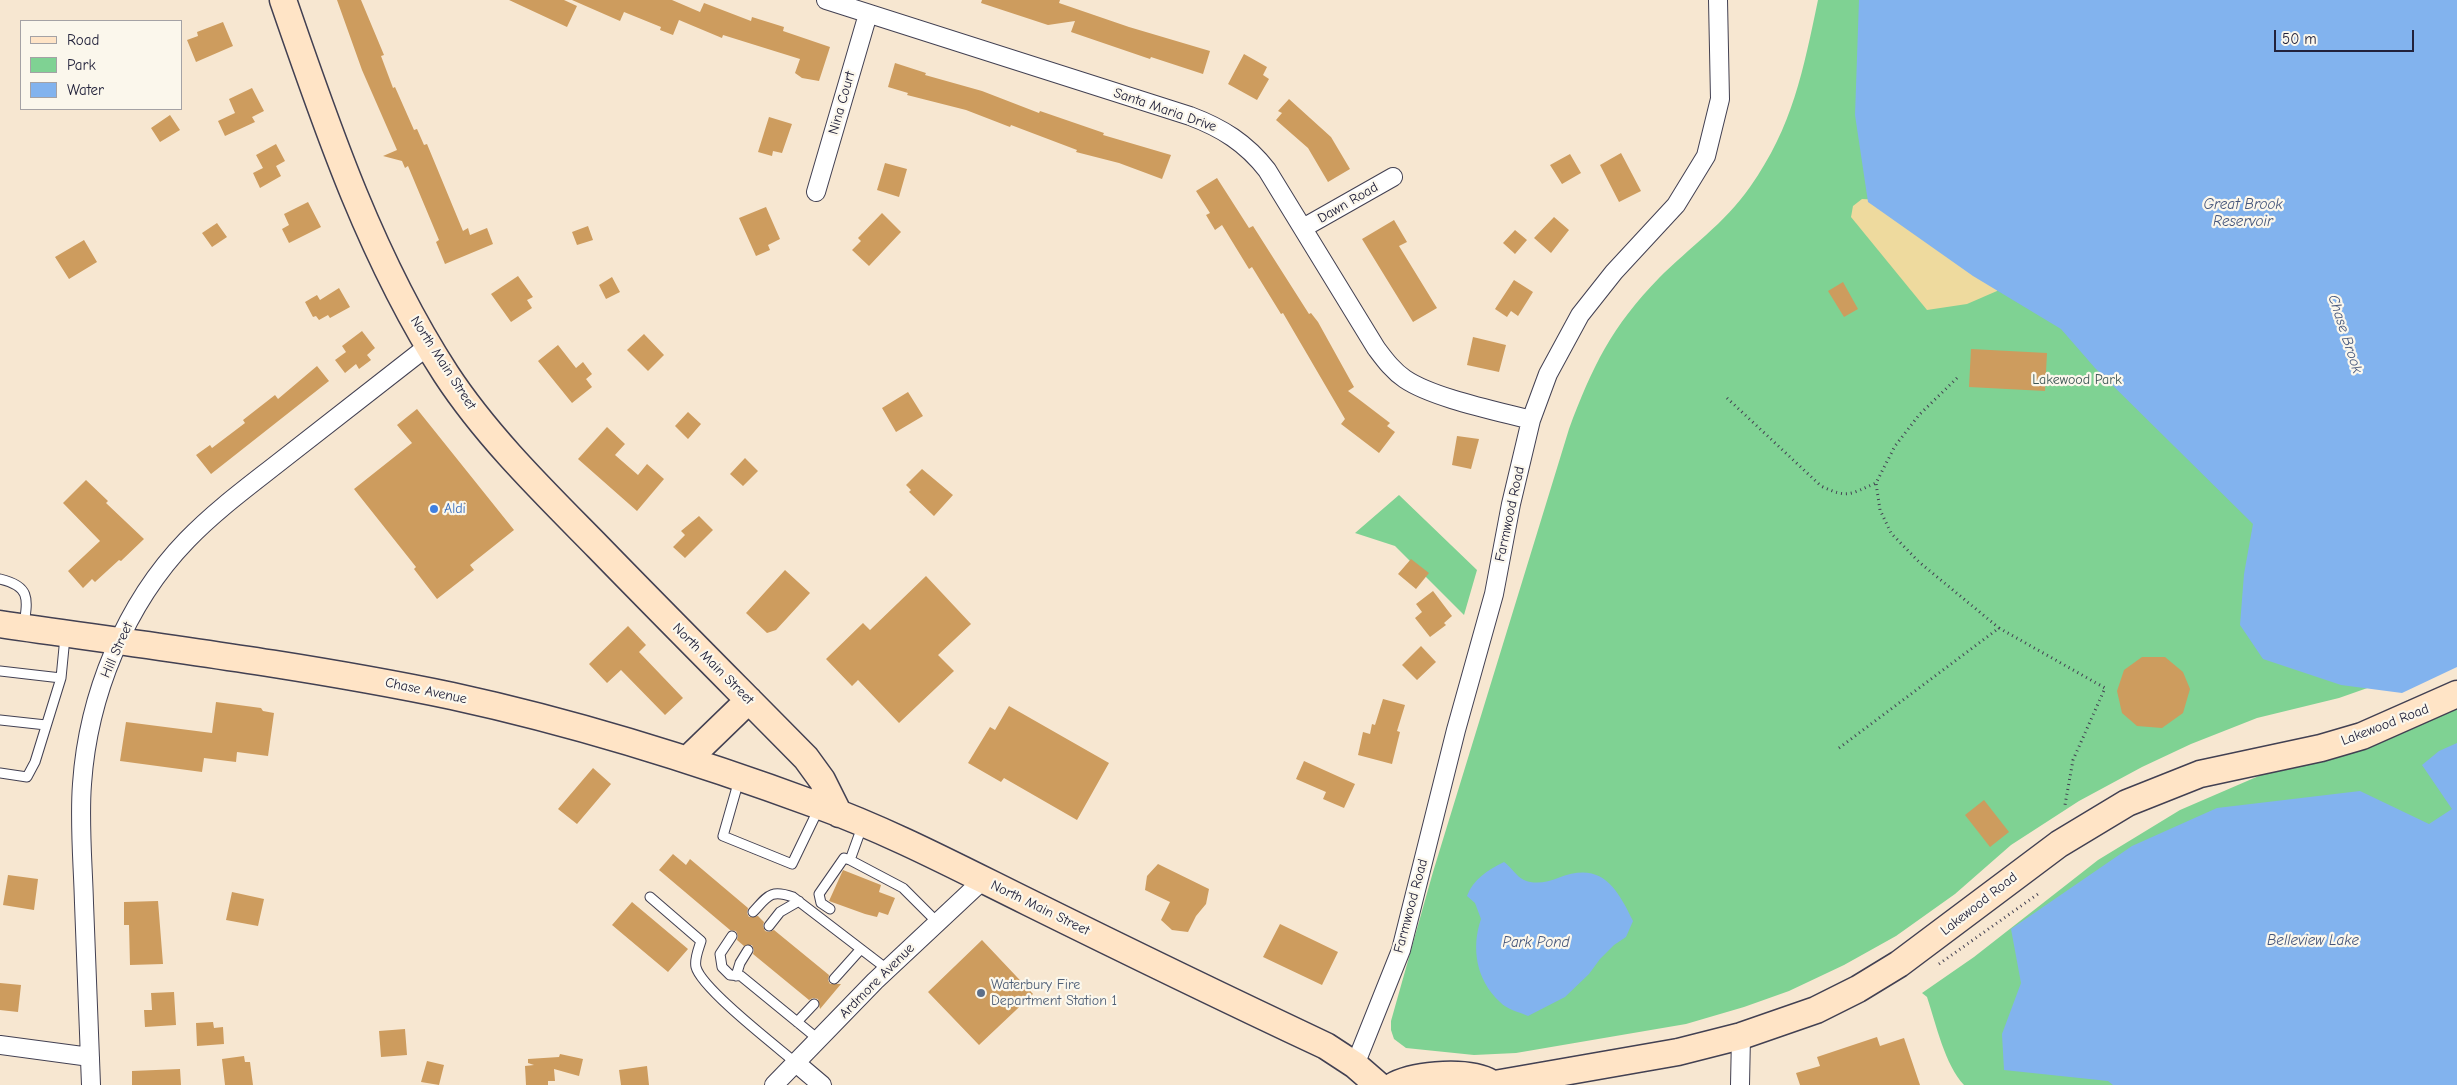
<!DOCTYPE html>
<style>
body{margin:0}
#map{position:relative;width:2457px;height:1085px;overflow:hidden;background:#f7e7d1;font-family:"Comic Neue",sans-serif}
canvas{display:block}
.legend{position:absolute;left:20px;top:20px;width:162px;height:90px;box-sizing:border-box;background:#fbf7ec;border:1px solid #a4a2a5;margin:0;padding:6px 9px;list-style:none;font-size:15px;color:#22223b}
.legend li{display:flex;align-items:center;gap:10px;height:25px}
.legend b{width:25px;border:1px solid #a4a2a5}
.scale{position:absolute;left:2274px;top:30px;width:140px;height:22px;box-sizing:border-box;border:2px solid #22223b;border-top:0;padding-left:6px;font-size:15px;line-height:18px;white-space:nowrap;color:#22223b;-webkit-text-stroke:4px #fbf7ec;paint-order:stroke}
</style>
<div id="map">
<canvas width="2457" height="1085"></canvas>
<ul class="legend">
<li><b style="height:6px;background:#ffe4c6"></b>Road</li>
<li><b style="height:14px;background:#7fd293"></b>Park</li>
<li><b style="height:14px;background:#82b3ee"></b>Water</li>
</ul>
<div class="scale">50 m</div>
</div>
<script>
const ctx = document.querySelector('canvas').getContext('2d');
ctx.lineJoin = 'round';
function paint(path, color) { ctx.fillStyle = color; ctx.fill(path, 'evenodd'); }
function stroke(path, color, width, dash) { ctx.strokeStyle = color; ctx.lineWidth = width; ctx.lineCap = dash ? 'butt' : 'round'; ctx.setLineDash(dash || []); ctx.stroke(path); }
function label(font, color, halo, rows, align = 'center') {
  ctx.font = font + ' "Comic Neue",sans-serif'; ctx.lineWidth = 4.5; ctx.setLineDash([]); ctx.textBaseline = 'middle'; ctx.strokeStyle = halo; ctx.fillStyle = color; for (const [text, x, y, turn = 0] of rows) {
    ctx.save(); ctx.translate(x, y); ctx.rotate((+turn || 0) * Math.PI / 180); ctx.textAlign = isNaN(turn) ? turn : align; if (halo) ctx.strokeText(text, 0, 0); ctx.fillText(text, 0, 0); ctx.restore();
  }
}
paint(new Path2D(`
 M1818,0h639l-64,679 -54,19 -82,20 -66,26 -49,23 -63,34 -68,44 -56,49 -59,42 -52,29 -55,26 -45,16 -58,17 -170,29 -42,2 -68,-7 -12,-9 -3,-9v-9l42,-149 136,-443c23,-62 43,-103 90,-151 31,-31 65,-54 91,-91 43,-61 53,-116 68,-187z
 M1399,495l78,75 -13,45 -69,-69 -40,-13z
 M2457,708v377h-493c-19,-20 -28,-61 -37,-88l-5,-4 52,-36 124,-97 82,-50 88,-38 105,-29 37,-13z`), '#7fd293');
paint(new Path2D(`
 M1862,199l20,1 122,75 -7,16 -30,13 -40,6 -76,-93 2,-11z`), '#eeda9e');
paint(new Path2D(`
 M1859,0h598v667l-55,26 -61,-8 -78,-26 -23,-34 4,-51 9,-50 -158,-156 -34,-39 -88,-53 -105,-74 -13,-87z
 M2457,743v342h-344l-5,-4 -104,-11 -2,-36 19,-51 -10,-54 121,-83 85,-38 143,-17 69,33 23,-15 -30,-44 17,-14z
 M1504,862c7,5 13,15 20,18 11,5 24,2 34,-2 43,-17 58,8 75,43l-7,16 -12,8 -14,14 -11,15 -24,23 -37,19c-9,-4 -22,-7 -28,-14 -24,-22 -29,-54 -19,-83l-6,-16 -8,-7c6,-17 21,-26 37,-34z`), '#82b3ee');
paint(new Path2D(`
 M337,0h24l23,55 -3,1 12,32 2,-1 19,43 3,-1 7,16 3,-1 36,87 5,-3 2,7 17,-7 6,16 -48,20 -9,-22 3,-2 -31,-74 -3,2 -3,-7 -19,-5 14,-6 -35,-80z
 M509,0h55l13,6 -10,21z
 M572,0h100l28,12 4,-9 47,18 1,-4 32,10 -1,4 47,16 -11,34 -17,-3 -7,-5 5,-14 -77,-24 -1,3 -43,-18 -6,15 -13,-5 1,-3 -37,-15 -4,9z
 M982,0h78l-1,3 70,24 81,24 -7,23 -52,-17 -1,2 -79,-27 4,-11 -27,4 -67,-22z
 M223,22l10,24 -37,16 -9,-22 11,-4 -1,-4z
 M1244,54l23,13 -4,8 6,4 -12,21 -29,-16z
 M895,63l31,10 -1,2 57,16 57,22 1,-2 64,22 -1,2 68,20 -9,24 -43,-16 -43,-11 1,-2 -66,-25 -1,2 -44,-17 -59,-15 1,-2 -20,-6z
 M252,88l12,23 -12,6 3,5 -30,14 -7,-15 17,-8 -6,-14z
 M1289,99l42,38 19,32 -22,13 -20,-34 -32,-28 6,-7 -4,-2z
 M170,115l10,15 -20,12 -9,-14z
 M769,117l23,7 -10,29 -9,-2 -1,5 -14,-4z
 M276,144l9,17 -9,5 5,10 -21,12 -7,-15 10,-5 -7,-13z
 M1621,153l20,38 -22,11 -19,-37z
 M1570,154l11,19 -19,11 -12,-19z
 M885,163l22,6 -8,28 -22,-7z
 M1217,178l32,50 4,-2 56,88 2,-1 7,9 36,65 -6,4 42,32 -3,3 8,6 -16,21 -38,-29 4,-5 -62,-106 -2,1 -29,-47 -3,2 -27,-44 -7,5 -9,-15 4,-2 -14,-22z
 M308,202l13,25 -32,16 -7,-14 7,-4 -5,-11z
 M766,207l14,32 -12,6 2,5 -14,6 -17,-38z
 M882,213l19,19 -32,34 -17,-16 9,-9 -3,-3z
 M1554,217l15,13 -18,23 -17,-15z
 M1394,220l13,22 -8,4 38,62 -24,14 -51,-83z
 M217,223l10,14 -15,10 -10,-14z
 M588,226l5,14 -16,5 -5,-13z
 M1515,230l12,10 -12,14 -12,-11z
 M84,240l13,22 -28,17 -14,-22z
 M518,276l15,21 -6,3 5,8 -21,14 -20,-28z
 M612,277l8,15 -14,7 -7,-14z
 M1514,280l19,12 -15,24 -7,-5 -4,6 -12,-8z
 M1843,282l15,27 -14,8 -16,-26z
 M339,288l11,19 -20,11 -2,-3 -9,5 -3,-4 -3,1 -8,-15 12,-7 3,5z
 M362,331l13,17 -8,7 4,5 -12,9 -3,-5 -11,9 -10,-13 11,-8 -4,-6z
 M644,334l20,21 -16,16 -21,-21z
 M1473,337l33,8 -7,27 -32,-7z
 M558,345l18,23 7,-6 9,12 -6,5 6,8 -20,16 -34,-42z
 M1971,349l76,4 -2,38 -76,-4z
 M317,366l12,15 -118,93 -15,-19 14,-10 2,3 33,-25 -2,-3 32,-25 3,4z
 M908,392l15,24 -27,16 -14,-24z
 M417,409l97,121 -44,35 4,5 -37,29 -23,-30 2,-2 -62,-78 58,-46 -15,-18z
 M688,412l13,12 -13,15 -13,-13z
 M607,427l18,17 -10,11 23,20 9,-11 17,15 -27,32 -59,-52z
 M1457,436l22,3 -8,30 -19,-4z
 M745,458l13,13 -15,15 -13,-12z
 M922,469l31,26 -19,21 -25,-24 2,-2 -5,-5z
 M86,480l22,21 -2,2 38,36 -23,22 -2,-1 -24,22 -3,-3 -9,9 -15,-17 32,-30 -37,-38z
 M699,516l14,14 -28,28 -12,-11 12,-12 -4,-4z
 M1411,559l18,14 -13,16 -18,-15z
 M785,570l25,23 -34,37 -9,3 -21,-20z
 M926,576l45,48 -33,31 16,16 -55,52 -41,-43 -6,6 -26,-27 37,-36 7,7z
 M1433,591l19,25 -8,7 2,2 -16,12 -15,-19 7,-6 -6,-8z
 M628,626l18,19 -7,7 44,46 -18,17 -44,-45 -14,13 -18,-19z
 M1421,646l15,16 -19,18 -15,-15z
 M2142,657h23l18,15 7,17 -7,24 -21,15 -25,-2 -15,-13 -5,-22 7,-21z
 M1383,699l22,6 -8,26 3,1 -8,32 -34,-9 5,-23 7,2 2,-10 3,1z
 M216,702l45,6 2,3 11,2 -6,43 -31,-4 -1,10 -32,-4 -2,14 -82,-11 6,-39 86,11z
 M1009,706l100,57 -32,57 -73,-42 -3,4 -33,-19 22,-36 5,3z
 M1304,761l51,23 -11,24 -21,-9 3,-7 -30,-13z
 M593,768l18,16 -34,40 -19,-15z
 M1984,800l25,32 -19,15 -25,-32z
 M673,854l13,11 4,-6 58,49 -1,5 2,4 9,-1 6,6 -1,4 2,5 4,1 5,-2 55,45 -1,5 2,4h11l-21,25 -2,-10 -5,-1 -4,2 -56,-46 1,-4 -2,-5 -8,1 -7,-6 1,-4 -2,-5 -6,-1 -71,-60z
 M1158,864l51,25 -3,15 -10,12 -8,16 -16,-2 -11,-10 9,-18 -25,-12 2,-14z
 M843,870l38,15 -2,7 16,6 -7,17 -9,-3 -2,5 -12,-3 -36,-13z
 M8,875l30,4 -4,31 -31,-5z
 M232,892l32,7 -6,27 -32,-6z
 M158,901l5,63 -33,1 -1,-40h-5v-23z
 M632,902l56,47 -20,23 -56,-47z
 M1280,924l58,28 -16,33 -59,-28z
 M982,940l51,54 -54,51 -51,-53z
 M0,983l21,2 -3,27 -18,-2z
 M174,992l2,33 -31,2 -1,-17h8l-1,-17z
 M213,1022l1,6 9,-1 1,17 -27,2 -1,-23z
 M405,1029l2,26 -26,2 -2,-26z
 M1877,1037l3,9 24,-8 16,47h-120l-4,-12 24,-7 -3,-9z
 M560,1054l23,5 -4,17 -25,-7 1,12h-7v4h-22l-1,-19 9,-1 -6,-2v-4l31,-2z
 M244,1056l1,6h5l3,23h-28l-3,-26z
 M427,1061l17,4 -5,20 -18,-3z
 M647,1066l2,19h-28l-2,-15z
 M180,1069l1,16h-49v-14z`), '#cd9c5e');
const service = new Path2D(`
 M0,579c30,7 28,19 24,46
 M0,671l61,7
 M0,720l46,5
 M0,773l27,4 8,-15 26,-84 4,-41
 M739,780l-16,56 69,28 27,-56
 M863,824l-13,36 53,28 34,34
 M650,897l51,44c-2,7 -7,18 -5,26 5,21 80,79 100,96
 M830,909l-9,-6 -2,-9 25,-36 6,2
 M753,912c15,-16 17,-23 40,-15l94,72
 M769,926l11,-14 19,-11
 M732,936l-12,18 2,13 8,8 11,1 77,63
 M736,976l4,-13 8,-13
 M834,979l26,-29
 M797,1022l17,-18`);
const minor = new Path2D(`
 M826,0l364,116c32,12 56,27 77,54l109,178c9,12 17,23 29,31 28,19 92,32 126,41
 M816,192l52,-178
 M1303,228l90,-51
 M0,1045l90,12
 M796,1063l26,22
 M1355,1065l46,-115 55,-220 38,-136 17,-90 20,-84 17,-46 32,-59 34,-43 62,-67 30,-49 14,-57 -2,-99
 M91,1085c-2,-61 -5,-121 -7,-182 -1,-39 -5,-80 -2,-119 6,-88 43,-180 105,-244 29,-30 62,-54 95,-80 49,-38 98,-76 146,-114
 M774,1085l101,-104 108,-101
 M1740,1085l1,-49`);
const secondary = new Path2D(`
 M283,0c44,128 89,260 163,374 42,64 99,119 152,173 69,71 139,141 208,211l16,22 17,34
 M0,624c151,22 303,41 452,72 124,27 246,65 365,109 72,26 142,63 211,97 99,49 198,97 298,144l29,19 23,20
 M687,760l62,-60
 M1395,1085c23,-11 74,-15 96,-2
 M1489,1085l189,-33 63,-16 75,-26 42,-21 41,-25 160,-120 68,-41 73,-29 121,-26 41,-12 95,-42`);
stroke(service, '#424052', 11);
stroke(minor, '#424052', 20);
stroke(secondary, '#424052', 29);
stroke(new Path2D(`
 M1957,378l-38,37 -24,31 -19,37 4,27 11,23 28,29 80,66
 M1727,398l94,88c27,13 29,8 55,-3
 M1839,748l160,-120 106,60 -32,72 -8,45
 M1939,964l99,-70`), '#424052', 3, [1, 4]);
stroke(service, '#fff', 9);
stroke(minor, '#fff', 18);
stroke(secondary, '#ffe4c6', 26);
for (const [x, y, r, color] of [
 [434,509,5,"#3f7fe0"],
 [981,993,5,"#5c6f8a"]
]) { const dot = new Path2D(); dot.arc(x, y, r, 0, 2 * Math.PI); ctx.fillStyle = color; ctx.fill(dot); stroke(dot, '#fbf7ec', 2); }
label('14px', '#22223b', '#fbf7ec', [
 ["Nina Court",842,103,-74],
 ["Santa Maria Drive",1165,110,19],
 ["Dawn Road",1348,203,-30],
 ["North Main Street",443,363,57],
 ["Farmwood Road",1510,514,-78],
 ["Hill Street",117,650,-66],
 ["North Main Street",713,664,45],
 ["Chase Avenue",426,691,12],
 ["Lakewood Road",2385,725,-21],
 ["Lakewood Road",1979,904,-38],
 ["Farmwood Road",1411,906,-75],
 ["North Main Street",1040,908,26],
 ["Ardmore Avenue",877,981,-45]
]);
label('14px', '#3e5755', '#fbf7ec', [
 ["Lakewood Park",2077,380]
]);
label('14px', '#366cbe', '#fbf7ec', [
 ["Aldi",444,509]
], 'left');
label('14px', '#4e5e75', '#fbf7ec', [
 ["Waterbury Fire",991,985],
 ["Department Station 1",991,1001]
], 'left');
label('italic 15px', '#44557a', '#fbf7ec', [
 ["Great Brook",2243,205],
 ["Reservoir",2243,222],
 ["Chase Brook",2345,334,72],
 ["Belleview Lake",2313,941],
 ["Park Pond",1536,943]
]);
</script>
